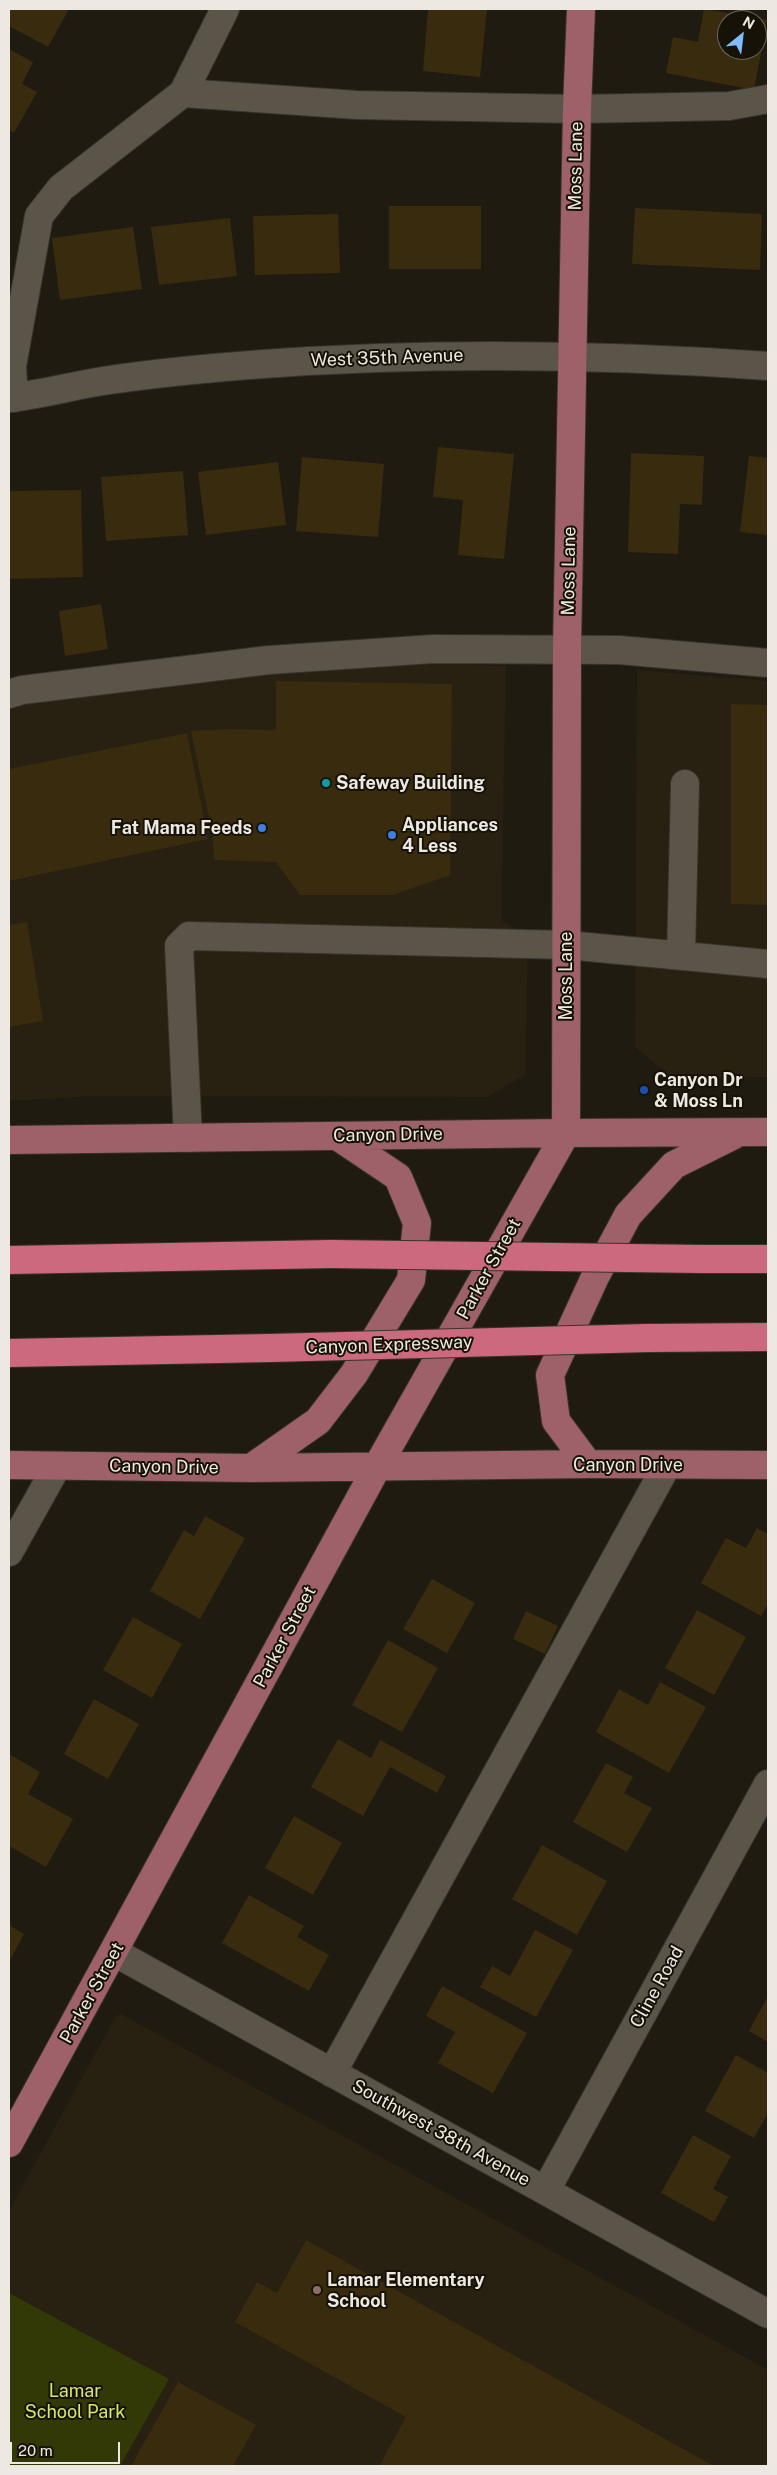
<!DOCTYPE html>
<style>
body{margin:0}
#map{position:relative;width:777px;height:2475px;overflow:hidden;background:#201b11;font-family:"Public Sans",sans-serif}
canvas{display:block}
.frame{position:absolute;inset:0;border:10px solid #ede9e2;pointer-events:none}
.north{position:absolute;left:717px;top:10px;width:50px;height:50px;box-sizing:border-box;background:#171208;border:1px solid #6d685f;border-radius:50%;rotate:29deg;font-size:14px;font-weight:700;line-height:20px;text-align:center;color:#ede9e2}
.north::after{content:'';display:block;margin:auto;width:18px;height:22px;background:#7fbdfa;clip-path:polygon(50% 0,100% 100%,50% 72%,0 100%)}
.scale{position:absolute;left:10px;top:2442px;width:110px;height:22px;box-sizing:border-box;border:2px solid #ede9e2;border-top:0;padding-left:6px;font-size:15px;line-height:18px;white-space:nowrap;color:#ede9e2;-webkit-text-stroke:4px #171208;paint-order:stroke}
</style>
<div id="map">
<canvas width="777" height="2475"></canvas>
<div class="frame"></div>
<div class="north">N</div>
<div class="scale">20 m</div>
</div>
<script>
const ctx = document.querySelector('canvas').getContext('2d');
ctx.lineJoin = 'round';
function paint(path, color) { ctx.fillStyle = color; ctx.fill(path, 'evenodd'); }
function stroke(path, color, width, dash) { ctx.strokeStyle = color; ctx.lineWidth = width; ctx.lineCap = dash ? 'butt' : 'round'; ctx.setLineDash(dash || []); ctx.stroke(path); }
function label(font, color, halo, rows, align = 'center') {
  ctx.font = font + ' "Public Sans",sans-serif'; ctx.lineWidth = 4; ctx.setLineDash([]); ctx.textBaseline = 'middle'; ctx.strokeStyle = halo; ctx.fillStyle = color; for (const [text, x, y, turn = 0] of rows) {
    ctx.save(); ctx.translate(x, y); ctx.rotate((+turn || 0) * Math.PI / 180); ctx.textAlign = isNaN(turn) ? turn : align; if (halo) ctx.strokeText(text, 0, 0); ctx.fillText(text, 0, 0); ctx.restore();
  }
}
paint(new Path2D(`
 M425,664l81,2 -5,254 27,19 -3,136 -38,22 -395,-1 -83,5v-396l166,-24 170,-14z
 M637,670l131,11v396h-97l-36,-30z
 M121,2014l647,356v96h-759v-255l107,-195z`), '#282010');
paint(new Path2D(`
 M9,2293l160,86 -49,87h-111z`), '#323906');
paint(new Path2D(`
 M9,9h60l-21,38 -39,-21z
 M428,9h59l-7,68 -57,-6z
 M704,9l63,11 -13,70 -88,-17 7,-36 25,5zM727,20h30v30h-30z
 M9,49l24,13 -11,22 15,8 -23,41 -5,-3z
 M389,206h92v63h-92z
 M635,208l127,6 -2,56 -128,-6z
 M338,214l2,59 -85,2 -2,-59z
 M230,218l7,58 -78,9 -8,-58z
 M133,227l9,62 -82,11 -8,-62z
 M438,447l76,7 -10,105 -46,-4 5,-55 -30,-3z
 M631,453l73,3 -2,49 -22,-1 -2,50 -50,-2z
 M749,456l19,2v77l-28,-3z
 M302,457l82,7 -6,73 -82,-6z
 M278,462l8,63 -80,10 -8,-63z
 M183,471l5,64 -82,6 -5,-64z
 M81,490l2,87 -74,2v-88z
 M101,604l7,45 -43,7 -6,-45z
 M276,681l176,3 -2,191 -57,20h-93l-24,-33 -62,-2 -1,-24 -22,-105 37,-2 48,1z
 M731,704l37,1v200l-37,-1z
 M187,733l21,106 -199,42v-112z
 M27,922l16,99 -34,6v-102z
 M205,1516l40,22 -45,81 -50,-28 34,-61 10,6z
 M757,1528l11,6v70l-7,12 -60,-33 25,-45 20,10z
 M432,1579l43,24 -28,50 -44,-24z
 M697,1610l49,27 -32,58 -49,-27z
 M526,1611l32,15 -13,28 -32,-15z
 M133,1617l49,27 -30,54 -49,-28z
 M388,1640l50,28 -36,64 -50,-27z
 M660,1682l46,25 -37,66 -73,-41 23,-43 29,16z
 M94,1699l45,25 -31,55 -44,-25z
 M338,1739l33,19 9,-18 66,36 -9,17 -47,-26 -27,49 -52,-29z
 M9,1754l31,18 -12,22 45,25 -27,48 -37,-21z
 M606,1763l27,14 -9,16 28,15 -25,44 -54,-30z
 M294,1816l48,27 -29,52 -48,-27z
 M542,1845l65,36 -30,54 -65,-36z
 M249,1895l55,31 -7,11 32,18 -20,36 -87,-48z
 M9,1925l15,9 -15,28z
 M535,1930l38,20 -37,67 -56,-30 12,-21 18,10z
 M442,1986l85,47 -34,60 -55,-30 17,-31 -29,-16z
 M768,1996v46l-19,-11z
 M736,2055l32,18v40l-14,25 -49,-27z
 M693,2135l38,21 -18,33 15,8 -14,25 -53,-29z
 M306,2240l408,226h-335l27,-49 -171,-95 22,-40 20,11z
 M178,2382l78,43 -23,41h-102z`), '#392b0e');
const minor = new Path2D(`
 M183,93l42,-84
 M9,398c31,-3 62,-12 94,-17 52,-8 107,-13 160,-17 168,-12 337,-10 505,2
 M14,398l-2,-32 27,-150 22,-28 122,-95 174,12 220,4 152,-3 39,-7
 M9,694l13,-4 247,-30 164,-11 186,1 149,13
 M681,955l4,-171
 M188,1138l-9,-192 10,-10 378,9 201,19
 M9,1552l48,-86
 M114,1952l654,362
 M332,2073l335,-608
 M546,2190l222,-406`);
const major = new Path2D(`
 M9,1140l557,-7 202,-1
 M588,1464l-32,-43 -6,-46 45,-98 33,-62 46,-50 60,-30
 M9,1465l242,3 337,-4 180,1
 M251,1468l67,-47 36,-47 57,-94 6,-57 -19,-46 -61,-41
 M9,2143l368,-676 189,-334 1,-485 10,-539 4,-100`);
const highway = new Path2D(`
 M702,1259h66
 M9,1260l322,-6
 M648,1338l120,-1
 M9,1353l261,-5`);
stroke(minor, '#37332e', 30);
stroke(major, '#37332e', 30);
stroke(highway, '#37332e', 30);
stroke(minor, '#5b5549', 28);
stroke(major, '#9f6169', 28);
stroke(highway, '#cd697e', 28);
const highwayBridge = new Path2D(`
 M331,1254l371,5
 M270,1348l378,-10`);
stroke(highwayBridge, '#37332e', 30, []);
stroke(highwayBridge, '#cd697e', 28);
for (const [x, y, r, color] of [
 [326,783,5,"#0f9aa8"],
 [262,828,5,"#3f7fe0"],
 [392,835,5,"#3f7fe0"],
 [644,1090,5,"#1a4fb4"],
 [317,2290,5,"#8d6e63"]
]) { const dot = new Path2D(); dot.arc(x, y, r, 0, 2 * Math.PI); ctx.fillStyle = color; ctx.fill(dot); stroke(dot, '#171208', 2); }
label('18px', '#ede9e2', '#171208', [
 ["Moss Lane",576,166,-89],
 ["West 35th Avenue",387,358,-2],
 ["Moss Lane",569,571,-89],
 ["Moss Lane",566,976,-90],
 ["Canyon Drive",388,1135,-1],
 ["Parker Street",489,1269,-61],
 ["Canyon Expressway",389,1345,-2],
 ["Canyon Drive",628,1465],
 ["Canyon Drive",164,1467,1],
 ["Parker Street",285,1637,-62],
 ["Cline Road",657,1987,-61],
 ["Parker Street",92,1993,-61],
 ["Southwest 38th Avenue",441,2133,29]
]);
label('bold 18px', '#ede9e2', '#171208', [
 ["Safeway Building",336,783],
 ["Appliances",402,825],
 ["4 Less",402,846],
 ["Fat Mama Feeds",252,828,"right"],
 ["Canyon Dr",654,1080],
 ["& Moss Ln",654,1101],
 ["Lamar Elementary",327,2280],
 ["School",327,2301]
], 'left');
label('18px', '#d4e86c', '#171208', [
 ["Lamar",75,2391],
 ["School Park",75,2412]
]);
</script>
